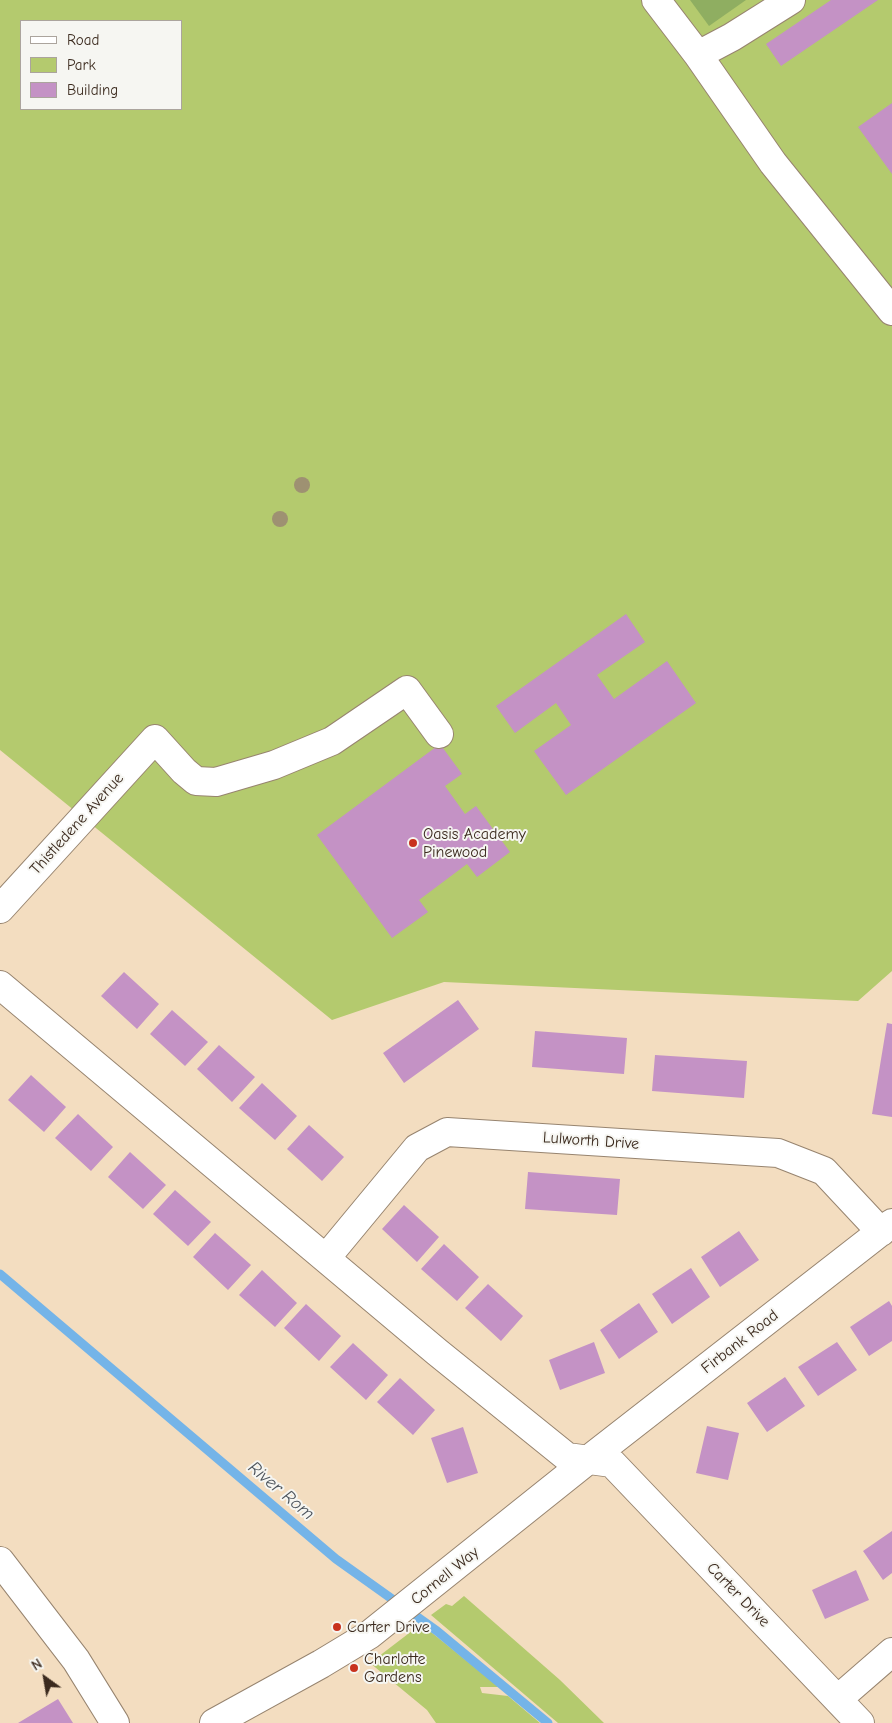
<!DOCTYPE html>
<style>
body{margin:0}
#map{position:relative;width:892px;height:1723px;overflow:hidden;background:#f3ddc0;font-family:"Comic Neue",sans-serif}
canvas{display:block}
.legend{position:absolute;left:20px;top:20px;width:162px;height:90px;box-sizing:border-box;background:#f6f6f2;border:1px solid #aba49d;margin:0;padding:6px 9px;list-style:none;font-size:15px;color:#3b2a1e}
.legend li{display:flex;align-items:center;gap:10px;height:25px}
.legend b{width:25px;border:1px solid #aba49d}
.north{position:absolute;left:20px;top:1653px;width:50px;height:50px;-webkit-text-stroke:4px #f6f6f2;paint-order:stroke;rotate:328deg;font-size:14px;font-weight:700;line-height:20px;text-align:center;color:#3b2a1e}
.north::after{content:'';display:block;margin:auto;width:18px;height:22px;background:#3b2a1e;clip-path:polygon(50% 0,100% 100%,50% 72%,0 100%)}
</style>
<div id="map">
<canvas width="892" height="1723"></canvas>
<ul class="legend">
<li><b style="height:6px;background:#fff"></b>Road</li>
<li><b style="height:14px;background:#b4ca6e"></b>Park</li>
<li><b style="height:14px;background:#c492c5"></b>Building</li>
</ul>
<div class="north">N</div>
</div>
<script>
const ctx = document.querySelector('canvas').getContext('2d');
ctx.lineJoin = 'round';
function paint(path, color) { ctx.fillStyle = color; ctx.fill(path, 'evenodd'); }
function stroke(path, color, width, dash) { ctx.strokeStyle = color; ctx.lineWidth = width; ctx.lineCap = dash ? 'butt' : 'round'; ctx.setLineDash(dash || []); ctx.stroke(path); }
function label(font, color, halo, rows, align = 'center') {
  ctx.font = font + ' "Comic Neue",sans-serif'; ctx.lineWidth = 4; ctx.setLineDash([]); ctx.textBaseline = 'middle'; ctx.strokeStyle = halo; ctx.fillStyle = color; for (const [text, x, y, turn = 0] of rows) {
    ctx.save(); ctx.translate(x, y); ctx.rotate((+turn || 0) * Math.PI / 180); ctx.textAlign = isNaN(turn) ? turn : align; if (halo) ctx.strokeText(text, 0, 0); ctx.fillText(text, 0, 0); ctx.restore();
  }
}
paint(new Path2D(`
 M0,0h892v971l-34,30 -414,-19 -112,38 -332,-270zM21,21h160v88h-160z
 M464,1596l96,84 44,43h-46l-127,-108 15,-11 6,2z
 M421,1624l78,63h-19l2,6 26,3 32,27h-104l-9,-13 -57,-47z`), '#b4ca6e');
paint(new Path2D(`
 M690,0h56l-37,26z`), '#8fae61');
stroke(new Path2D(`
 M0,1274l336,285 101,72 111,92`), '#74b4e8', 9);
paint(new Path2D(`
 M831,0h47l-97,66 -15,-22z
 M892,103v71l-34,-47z
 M626,614l19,28 -48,33 17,24 53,-38 29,42 -130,92 -32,-44 37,-26 -15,-22 -41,30 -19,-27z
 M440,744l22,30 -17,12 20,28 11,-8 34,46 -33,25 -10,-13 -48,36 9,12 -36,26 -75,-103z
 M124,972l35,32 -22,25 -36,-33z
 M458,1000l21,29 -75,54 -21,-30z
 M172,1010l36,32 -23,24 -35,-32z
 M887,1023l5,1v93l-20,-3z
 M535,1031l92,7 -3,36 -92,-7z
 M219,1045l36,32 -23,25 -35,-33z
 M655,1055l92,6 -3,37 -92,-7z
 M31,1075l35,32 -22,25 -36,-32z
 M262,1083l35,33 -22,24 -36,-32z
 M78,1114l35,33 -22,24 -36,-33z
 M309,1125l35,32 -22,24 -35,-32z
 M130,1152l36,33 -23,24 -35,-32z
 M528,1172l92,7 -3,36 -92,-6z
 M175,1190l36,32 -23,24 -35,-32z
 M404,1205l35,32 -22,25 -35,-33z
 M739,1231l20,29 -39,27 -19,-30z
 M215,1233l36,32 -23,25 -35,-33z
 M444,1244l35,33 -22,24 -36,-32z
 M691,1268l19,29 -38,27 -20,-30z
 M262,1270l35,33 -22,24 -36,-32z
 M488,1284l35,32 -22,25 -36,-33z
 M889,1301l3,5v35l-23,15 -19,-29z
 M639,1303l19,29 -39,27 -19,-29z
 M306,1304l35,32 -22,25 -35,-33z
 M594,1342l11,31 -45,17 -11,-30z
 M837,1342l20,28 -39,26 -20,-29z
 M353,1343l35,32 -22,25 -36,-33z
 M785,1377l20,29 -38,26 -20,-29z
 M400,1378l35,32 -22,25 -36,-33z
 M707,1426l32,7 -11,47 -32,-7z
 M463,1427l15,46 -31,10 -16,-45z
 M892,1531v42l-9,7 -20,-29z
 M856,1570l13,30 -44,19 -13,-29z
 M58,1699l15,24h-55z`), '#c492c5');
const minor = new Path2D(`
 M656,0l42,55 75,108 119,148
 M698,55l34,-18 59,-37
 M0,909l155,-170 29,32 12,10 20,1 58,-17 58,-24 75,-51 32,44
 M0,985l437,367 130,105 45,6 248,260
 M326,1258l91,-110 30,-16 331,21 46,18 57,61
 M0,1561l76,99 39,63
 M838,1699l54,-47
 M214,1723l107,-59 48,-29 219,-175 304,-237`);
stroke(minor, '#97846f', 30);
stroke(minor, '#fff', 28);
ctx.fillStyle = '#9e9172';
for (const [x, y] of [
 [302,485],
 [280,519]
]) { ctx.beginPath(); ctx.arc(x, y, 8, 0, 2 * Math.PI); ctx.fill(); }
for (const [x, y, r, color] of [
 [413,843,5,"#c8321e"],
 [337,1627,5,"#c8321e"],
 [354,1668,5,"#c8321e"]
]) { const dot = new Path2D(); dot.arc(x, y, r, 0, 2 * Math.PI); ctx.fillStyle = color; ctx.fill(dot); stroke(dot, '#f6f6f2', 2); }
label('16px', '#3b2a1e', '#f6f6f2', [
 ["Thistledene Avenue",77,824,-48],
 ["Lulworth Drive",591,1141,4],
 ["Firbank Road",740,1342,-38],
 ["Cornell Way",445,1576,-39],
 ["Carter Drive",738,1595,46]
]);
label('16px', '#3b2a1e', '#f6f6f2', [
 ["Oasis Academy",423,834],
 ["Pinewood",423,852],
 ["Carter Drive",347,1627],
 ["Charlotte",364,1659],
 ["Gardens",364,1677]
], 'left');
label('italic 18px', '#4c535b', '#f6f6f2', [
 ["River Rom",281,1491,40]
]);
</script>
